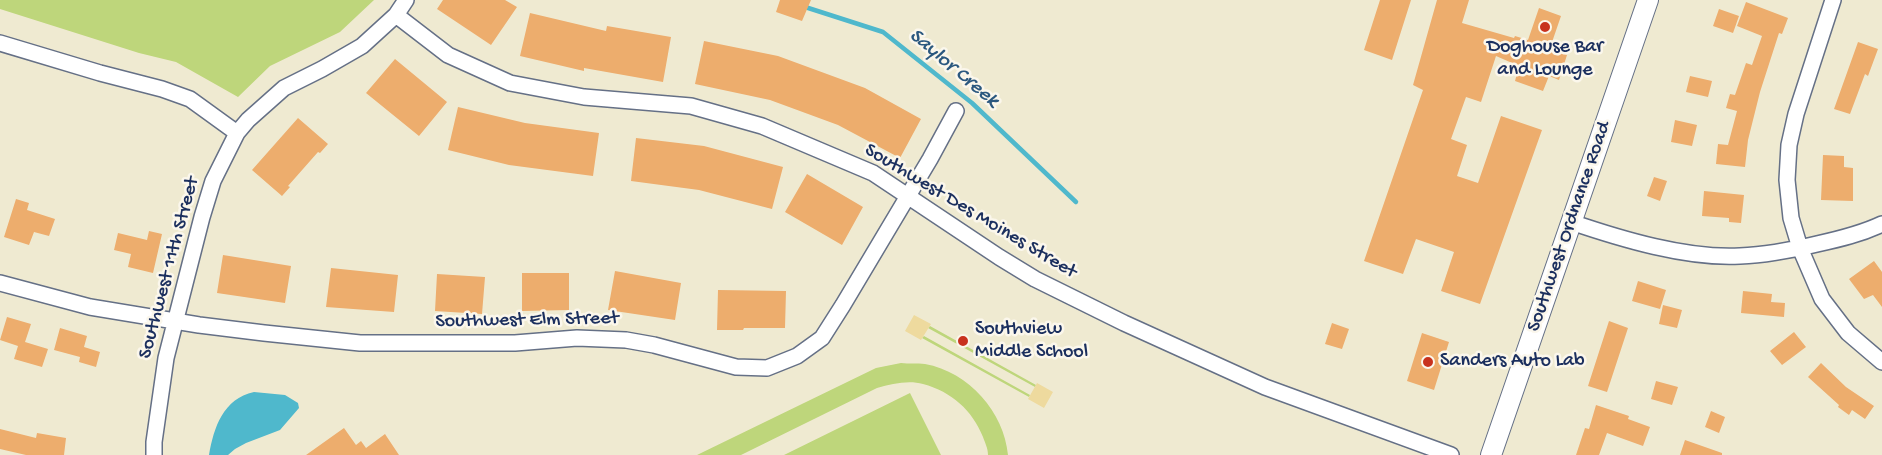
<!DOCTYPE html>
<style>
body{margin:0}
canvas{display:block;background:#efead1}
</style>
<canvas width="1882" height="455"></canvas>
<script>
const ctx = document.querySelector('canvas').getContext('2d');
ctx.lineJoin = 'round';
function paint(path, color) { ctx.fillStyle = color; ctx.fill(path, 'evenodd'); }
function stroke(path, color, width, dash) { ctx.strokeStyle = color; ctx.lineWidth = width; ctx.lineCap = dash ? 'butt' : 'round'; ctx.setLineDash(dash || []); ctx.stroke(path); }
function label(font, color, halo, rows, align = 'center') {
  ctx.font = font + ' "Gochi Hand",sans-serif'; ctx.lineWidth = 5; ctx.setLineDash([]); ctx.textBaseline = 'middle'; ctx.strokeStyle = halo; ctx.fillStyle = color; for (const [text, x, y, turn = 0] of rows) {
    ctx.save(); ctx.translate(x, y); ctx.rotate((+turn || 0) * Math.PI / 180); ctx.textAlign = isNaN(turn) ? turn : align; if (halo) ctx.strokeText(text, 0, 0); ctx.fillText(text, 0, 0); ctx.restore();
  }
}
paint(new Path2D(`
 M0,0h374l-34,32 -70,34 -32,31 -62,-35 -37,-9 -139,-44z
 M930,326l106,59 -1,2 -107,-59z
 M924,336l106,59 -1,2 -107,-59z
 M901,363c8,1 16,0 24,1 44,8 79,48 83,91h-20c0,-7 -3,-12 -5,-18 -11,-27 -31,-45 -60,-53 -15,-4 -31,0 -46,4l-136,67h-44l179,-87z
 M910,393l31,62h-157z`), '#bed67b');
paint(new Path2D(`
 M914,315l17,9 -10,16 -16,-9z
 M1037,383l16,9 -9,16 -16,-9z`), '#eeda9e');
paint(new Path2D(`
 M254,392l31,3 13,8 1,5 -19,22 -34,13 -11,6 -7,6h-19c5,-28 14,-56 45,-63z`), '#4fb8cc');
stroke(new Path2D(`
 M802,6l81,26 89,71 104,99`), '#4fb8cc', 4.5);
paint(new Path2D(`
 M443,0h62l12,7 -26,38 -54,-36z
 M780,0h31l-9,21 -26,-9z
 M1380,0h31l-19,60 -28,-10z
 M1437,0h32l-7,23 52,15 1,-2 13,4 11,-32 22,8 -11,32 17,7 -8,25 -10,-4 -6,15 -28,-10 4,-15 -23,-10 -15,46 -15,-5 -15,42 16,6 -10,31 21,7 23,-67 41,14 -62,174 -39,-13 13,-39 -38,-13 -13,35 -39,-13 59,-171 -10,-5z
 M1746,2l42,16 -6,16 -3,-1 -19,59 -12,48 -3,27 -29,-3 2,-20 10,1 9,-34 -11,-3 4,-14 5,1 11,-32 6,2 10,-29 -25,-10z
 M1719,9l20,7 -6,17 -20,-7z
 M530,13l76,18 1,-5 64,11 -8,45 -79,-14v3l-64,-15z
 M704,41l74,15 87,32 56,31 -21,39 -62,-33 -68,-25 -75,-16z
 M1858,42l20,7 -10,27 -3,-2 -15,40 -16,-5z
 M395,59l52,43 -28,34 -53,-43z
 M1690,76l22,5 -4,16 -22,-5z
 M458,107l67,16 74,10 -6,43 -84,-11 -61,-15z
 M298,118l30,26 -8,9 -2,-1 -30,34 2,1 -8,9 -30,-26z
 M1675,120l22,5 -5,21 -21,-4z
 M636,138l68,8 79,21 -11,42 -73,-19 -68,-9z
 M1823,155l21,1v11l9,1v33l-32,-1z
 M807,174l56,33 -21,38 -57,-33z
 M1654,177l13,4 -7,20 -13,-5z
 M1704,191l40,4 -3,28 -12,-1v-4l-27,-2z
 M16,199l13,4 -2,7 28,9 -6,17 -15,-4 -5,13 -25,-8z
 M149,231l13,3 -9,39 -25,-6 3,-13 -17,-4 4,-17 29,7z
 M223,255l68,11 -6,37 -68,-10z
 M1874,261l8,11v35l-9,-12 -9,4 -15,-20z
 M331,268l67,7 -4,37 -68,-5z
 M615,271l66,12 -6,37 -67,-10z
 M522,273h47v37l-47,1z
 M437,274l48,3 -3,37 -47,-3z
 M1638,281l28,9 -6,19 -28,-8z
 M718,290l68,1 -1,37h-41l-1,2h-26z
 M1743,291l29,3 -1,8 14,1 -1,14 -43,-4z
 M1663,305l19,5 -5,18 -18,-4z
 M7,317l24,7 -6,18 23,7 -6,18 -28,-8 4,-13 -18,-6z
 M1609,321l19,7 -21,64 -19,-6z
 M1332,323l17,6 -7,20 -17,-5z
 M60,328l27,8 -3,11 16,5 -4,15 -17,-5 1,-5 -26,-7z
 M1794,332l12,15 -24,18 -12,-14z
 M1422,333l27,9 -15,48 -27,-9z
 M1821,363l25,24 28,19 -9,13 -13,-9 -3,5 -11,-8 1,-2 -31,-28z
 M1656,381l22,6 -6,18 -21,-6z
 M1596,405l33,11 -1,3 22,8 -7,19 -36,-13 -8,22h-23l9,-27 4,1z
 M1711,411l14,6 -6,16 -14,-6z
 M344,428l12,17 5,-4 5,7 19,-14 14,21h-93z
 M0,429l36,9 1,-5 29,5 -2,17h-38l-26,-6z
 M1685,440l37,13v2h-42z`), '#edad6d');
const minor = new Path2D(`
 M1833,0l-37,114 -7,31 -2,35 4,38 9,30 22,51 26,34 34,29
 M396,15l52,40 62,28 74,14 107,9 71,20 111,47 126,84 36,22 89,44 141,64 186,68
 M0,43l100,30 62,16 28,10 47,34
 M1571,222c50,17 116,37 169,34 26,-1 52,-6 77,-12 23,-5 44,-10 65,-20
 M0,283l90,24 109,18 65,8 96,10h155l62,-5 49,2 28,5 82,22 31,1 30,-12 25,-18 21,-33 87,-146 26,-48
 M154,455v-13l12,-84 36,-141 11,-36 24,-48 11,-13 36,-32 38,-19 40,-23 34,-31 10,-15`);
const tertiary = new Path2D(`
 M1491,455l157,-455`);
stroke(minor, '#657086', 18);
stroke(tertiary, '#657086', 22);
stroke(minor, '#fff', 15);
stroke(tertiary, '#fff', 20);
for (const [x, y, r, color] of [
 [1545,27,6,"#c8321e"],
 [963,341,6,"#c8321e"],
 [1428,362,6,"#c8321e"]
]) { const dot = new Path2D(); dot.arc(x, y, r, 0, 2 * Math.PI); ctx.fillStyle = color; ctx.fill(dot); stroke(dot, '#fbf7ec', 2); }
label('20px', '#1b2f5e', '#fbf7ec', [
 ["Doghouse Bar",1545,48,"center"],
 ["and Lounge",1545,71,"center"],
 ["Southview",975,330],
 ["Middle School",975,353],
 ["Sanders Auto Lab",1440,362]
], 'left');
label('20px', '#1b2f5e', '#fbf7ec', [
 ["Southwest Des Moines Street",970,212,31],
 ["Southwest Ordnance Road",1570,227,-71],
 ["Southwest 11th Street",170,268,-75],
 ["Southwest Elm Street",527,321,-1]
]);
label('italic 21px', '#2b587f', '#fbf7ec', [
 ["Saylor Creek",953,69,40]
]);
</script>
